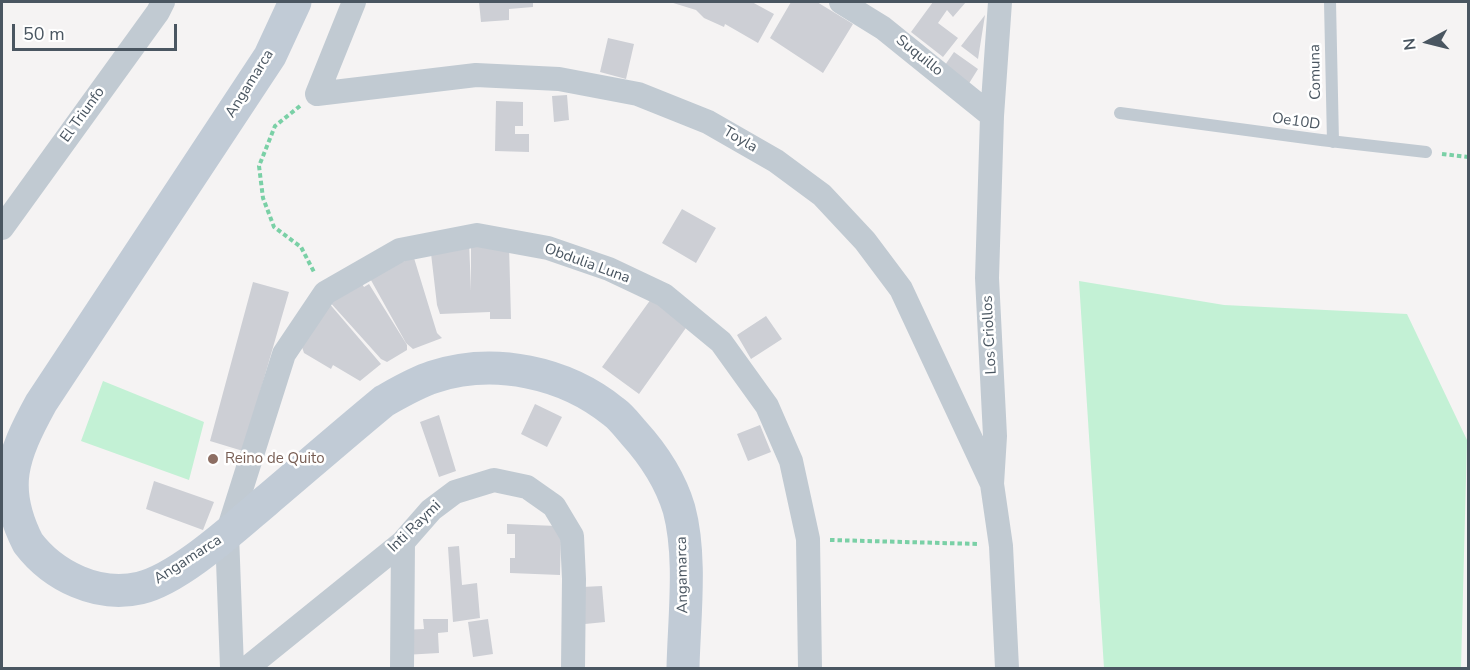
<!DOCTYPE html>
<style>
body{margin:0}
#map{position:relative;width:1470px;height:670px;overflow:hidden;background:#f5f3f3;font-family:"Nunito Sans",sans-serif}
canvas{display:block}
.frame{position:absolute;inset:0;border:3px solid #4a5661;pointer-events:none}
.north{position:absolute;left:1398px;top:12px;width:60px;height:60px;-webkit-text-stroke:4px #fff;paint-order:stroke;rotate:263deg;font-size:16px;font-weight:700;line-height:24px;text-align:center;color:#4a5661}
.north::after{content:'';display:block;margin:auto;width:21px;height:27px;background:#4a5661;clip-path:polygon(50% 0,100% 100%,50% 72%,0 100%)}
.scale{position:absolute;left:12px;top:24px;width:165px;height:27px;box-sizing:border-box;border:3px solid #4a5661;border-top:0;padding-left:8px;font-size:18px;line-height:21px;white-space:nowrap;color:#4a5661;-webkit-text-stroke:4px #fff;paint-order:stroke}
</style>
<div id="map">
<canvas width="1470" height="670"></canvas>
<div class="frame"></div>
<div class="north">N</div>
<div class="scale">50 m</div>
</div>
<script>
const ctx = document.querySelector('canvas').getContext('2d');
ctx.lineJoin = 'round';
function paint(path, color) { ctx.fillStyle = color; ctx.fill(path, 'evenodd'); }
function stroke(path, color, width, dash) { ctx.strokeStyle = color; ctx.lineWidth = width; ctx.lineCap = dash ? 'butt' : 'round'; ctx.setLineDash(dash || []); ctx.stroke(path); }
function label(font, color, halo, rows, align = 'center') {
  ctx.font = font + ' "Nunito Sans",sans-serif'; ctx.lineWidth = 5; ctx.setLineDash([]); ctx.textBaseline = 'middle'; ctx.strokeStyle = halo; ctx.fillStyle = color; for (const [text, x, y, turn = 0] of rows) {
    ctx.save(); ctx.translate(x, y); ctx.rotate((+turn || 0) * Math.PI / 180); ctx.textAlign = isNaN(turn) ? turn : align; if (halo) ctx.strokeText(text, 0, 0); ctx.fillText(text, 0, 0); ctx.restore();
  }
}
paint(new Path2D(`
 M1079,281l145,24 183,9 60,126 -6,228h-357z
 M103,381l101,41 -15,58 -108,-39z`), '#c3f1d5');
paint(new Path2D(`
 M479,2h54v5l-24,2v11l-28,2z
 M670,2h82l22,12 -16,29 -33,-19 -1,3 -20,-9 -8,-8z
 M791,2h26l36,22 -30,49 -53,-35z
 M933,2h33l-13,15 -6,-7 -9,13 20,15 -15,19 -32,-25z
 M985,15l-7,44 -17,-13z
 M608,38l26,6 -8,35 -26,-7z
 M954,52l24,17 -10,16 -25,-17z
 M567,95l2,25 -15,2 -2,-26z
 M496,101l27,1v24h-8v8h14v18l-34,-1z
 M682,209l34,19 -20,35 -34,-20z
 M469,241l2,50v-45l38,-1 2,74h-21v-7l-50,2 -3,-9 -7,-60z
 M414,258l23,75 5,5 -29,11 -7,-6 -39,-70z
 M253,282l36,10 -46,159 -33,-10z
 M361,282l3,5 5,-3 38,61v5l-20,12 -6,-3 -53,-59z
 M651,299l37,26 -49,69 -37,-27z
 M328,302l53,62 -21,17 -27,-16 -2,4 -27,-16 -2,-6z
 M766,316l16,23 -31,20 -14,-24z
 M535,404l27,13 -15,30 -26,-13z
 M439,415l17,56 -17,6 -19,-55z
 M760,425l11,27 -23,9 -11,-27z
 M154,481l60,21 -11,28 -57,-21z
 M507,524l50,2 4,8 -1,41 -50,-2v-15h5v-24h-8z
 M459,546l3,39 15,-2 3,35 -27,4 -5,-75z
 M602,586l3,36 -20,2 -3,-37z
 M423,619h25v13l-10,1 1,20 -35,2 -2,-25 22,-1z
 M488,619l5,35 -20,3 -5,-35z`), '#cdcfd5');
stroke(new Path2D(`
 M300,106l-25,20 -16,40 4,32 11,29 27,20 14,27
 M1442,154l26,3
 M830,540l149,4`), '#7ad0a6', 4, [4.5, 3]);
stroke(new Path2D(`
 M1330,2l3,140
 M1120,113l201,27 105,12`), '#c1cad2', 12);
stroke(new Path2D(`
 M354,2l-37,92 159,-19 83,4 79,15 70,28 68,39 46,34 43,46 36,48 91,195
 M841,2l42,26 109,88
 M1000,2l-8,114 -5,162 8,158 -3,48 9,62 6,122
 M2,228l156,-216 5,-10
 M232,668l-5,-134 57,-180 41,-61 75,-43 77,-15 71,13 61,21 55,26 57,47 46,64 24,55 17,78 2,129
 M247,668l156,-126 28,-32 24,-18 39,-12 33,7 27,19 18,30 2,43 -1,89
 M402,668l1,-126`), '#c1cad2', 24);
stroke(new Path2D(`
 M295,2l-25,54 -229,347c-29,53 -41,85 -13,140 25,33 70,55 112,45 39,-9 95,-61 126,-87 39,-33 78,-67 118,-100 16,-9 31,-18 49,-24 61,-20 132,-5 181,35 7,5 13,13 19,20 21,23 37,47 46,77 13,48 5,110 4,159`), '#c1cbd6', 33);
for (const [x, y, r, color] of [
 [213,459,6,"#8d6e63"]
]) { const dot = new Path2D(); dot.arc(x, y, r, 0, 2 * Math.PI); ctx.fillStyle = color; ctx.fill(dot); stroke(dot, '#fff', 2); }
label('15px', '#4a5661', '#fff', [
 ["Suquillo",919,56,39],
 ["Comuna",1316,72,-91],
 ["Angamarca",250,84,-58],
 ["El Triunfo",83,115,-54],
 ["Oe10D",1296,122,8],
 ["Toyla",740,140,30],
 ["Obdulia Luna",587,264,20],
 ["Los Criollos",990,335,-93],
 ["Inti Raymi",415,527,-44],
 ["Angamarca",188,560,-33],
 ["Angamarca",683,575,-91]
]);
label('15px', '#785e54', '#fff', [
 ["Reino de Quito",225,459]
], 'left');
</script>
